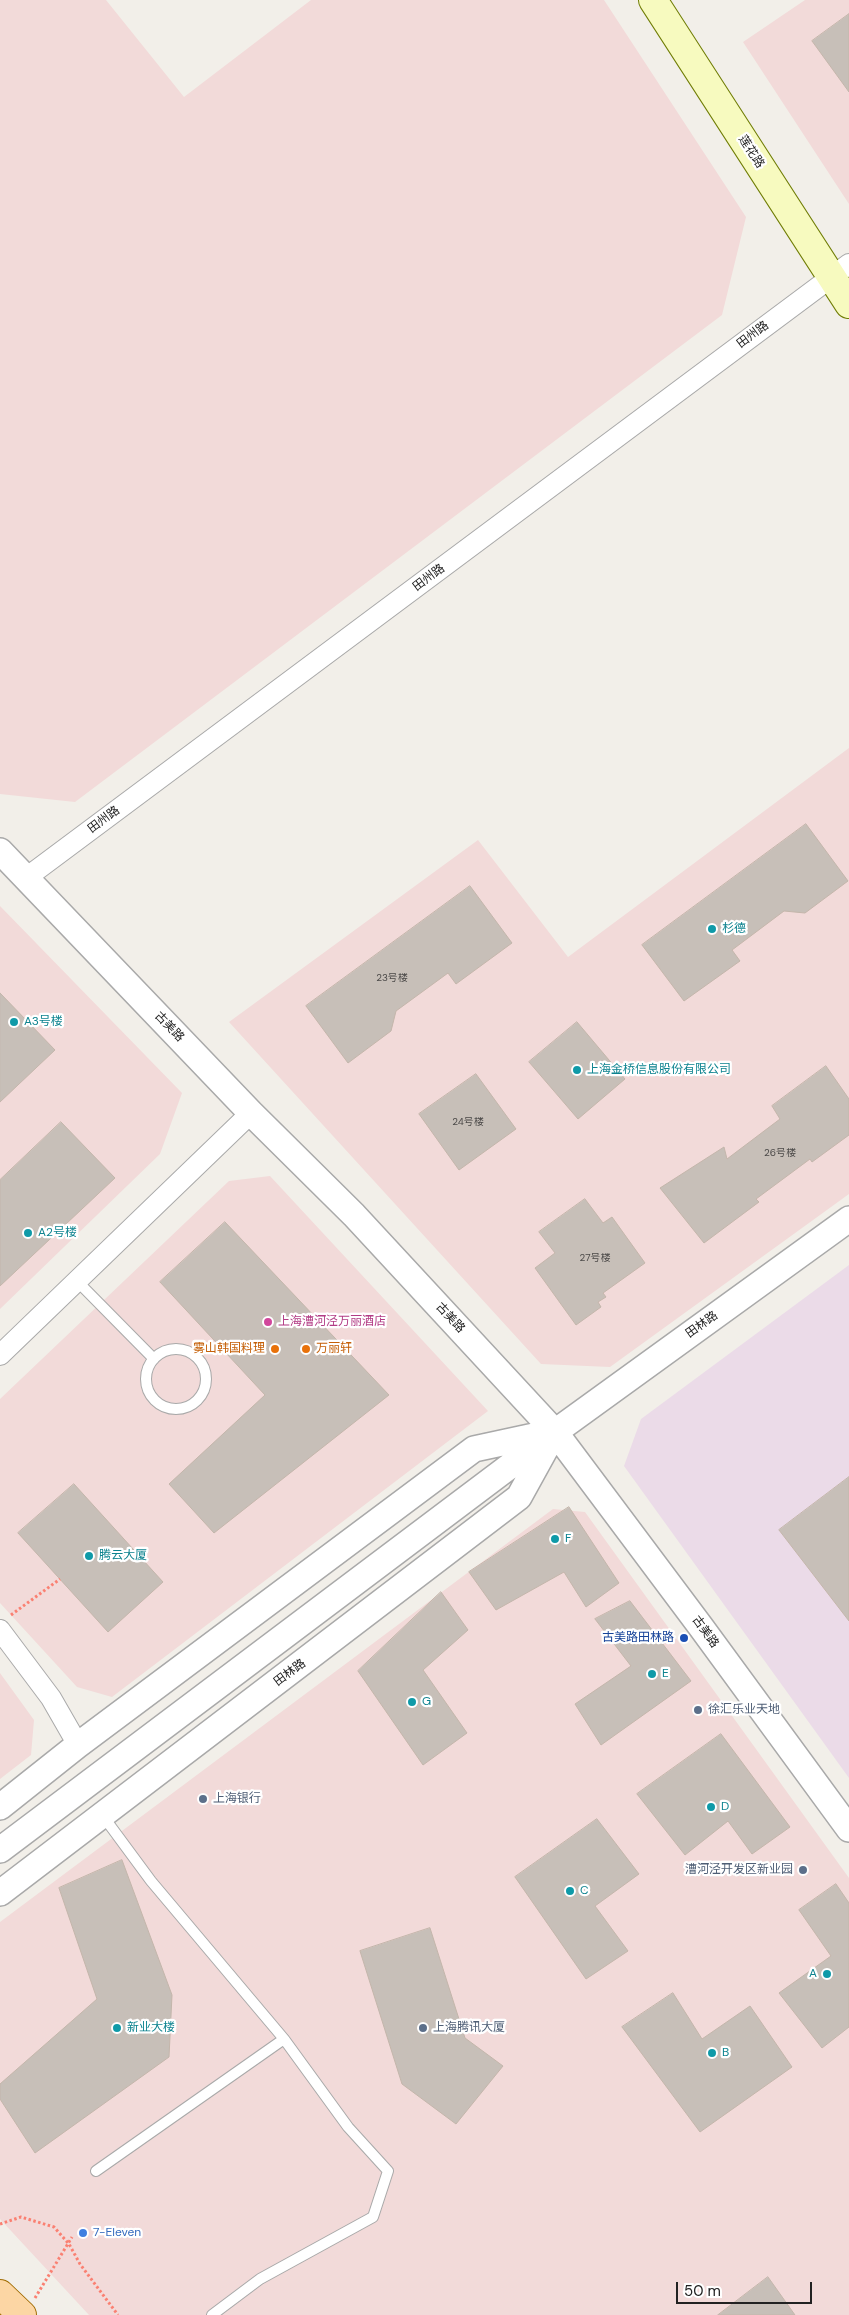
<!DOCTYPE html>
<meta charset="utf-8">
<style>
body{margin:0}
#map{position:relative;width:849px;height:2315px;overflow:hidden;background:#f2efe9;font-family:"DM Sans",sans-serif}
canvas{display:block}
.scale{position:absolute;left:676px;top:2282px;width:136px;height:22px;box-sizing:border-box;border:2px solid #222;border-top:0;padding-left:6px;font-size:15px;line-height:18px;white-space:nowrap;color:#222;-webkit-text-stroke:4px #fff;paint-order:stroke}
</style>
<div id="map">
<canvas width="849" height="2315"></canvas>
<div class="scale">50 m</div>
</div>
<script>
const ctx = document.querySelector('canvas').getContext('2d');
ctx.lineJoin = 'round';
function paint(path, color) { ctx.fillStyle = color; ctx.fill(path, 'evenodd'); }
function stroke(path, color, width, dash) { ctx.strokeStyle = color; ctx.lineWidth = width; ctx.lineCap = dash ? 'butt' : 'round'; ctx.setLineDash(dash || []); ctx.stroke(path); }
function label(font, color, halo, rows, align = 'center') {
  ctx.font = font + ' "DM Sans","Noto Sans SC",sans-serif'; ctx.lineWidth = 4.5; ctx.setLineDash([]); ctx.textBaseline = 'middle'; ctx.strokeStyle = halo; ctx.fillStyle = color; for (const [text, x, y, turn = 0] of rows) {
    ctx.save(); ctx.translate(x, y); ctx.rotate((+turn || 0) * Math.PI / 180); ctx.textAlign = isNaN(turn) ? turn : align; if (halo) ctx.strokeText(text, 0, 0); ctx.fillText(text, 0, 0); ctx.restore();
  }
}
paint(new Path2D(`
 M0,0h106l78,97 127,-97h293l142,217 -24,98 -647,487 -75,-8z
 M805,0h44v204l-106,-162z
 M849,748v446l-239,173 -69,-3 -312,-342 249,-182 90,117z
 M0,906l182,187 -22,61 -160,155z
 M270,1176l218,235 -376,286 -35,-10 -77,-84v-204l229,-218z
 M553,1509l32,3 264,366v437h-760l-89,-96v-297z
 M0,1673l34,47 -3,35 -31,24z`), '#f2dad9');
paint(new Path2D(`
 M849,1265v513l-225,-312 17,-47z`), '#ebdbe8');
const building = new Path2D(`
 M849,14v78l-37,-51z
 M806,824l42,57 -43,32 -21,-2 -52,39 8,11 -56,40 -42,-56z
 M470,886l42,57 -56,41 -8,-11 -52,38 -5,20 -43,32 -42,-57z
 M0,993l55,57 -55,52z
 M577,1022l48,57 -47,40 -49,-57z
 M826,1066l23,33v36l-37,27 -2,-3 -54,40 3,3 -55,41 -44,-55 64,-41 3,12 53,-40 -8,-13z
 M476,1074l40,55 -57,41 -40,-56z
 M61,1122l54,56 -115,108v-106z
 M585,1199l18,24 9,-6 33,46 -42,30 3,4 -8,5 3,5 -25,18 -41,-57 20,-15 -16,-21z
 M225,1222l164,173 -175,138 -45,-49 96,-89 -105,-113z
 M849,1477v144l-70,-91z
 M74,1484l89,98 -55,50 -90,-99z
 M569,1507l50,76 -33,24 -22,-35 -68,38 -27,-38z
 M441,1592l27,38 -45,40 44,63 -44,32 -65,-94z
 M630,1601l61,80 -90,64 -26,-41 56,-38 -36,-47z
 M721,1734l69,93 -38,27 -24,-33 -43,34 -48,-61z
 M597,1819l42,55 -44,32 33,45 -42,28 -71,-102z
 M122,1860l50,135 -3,62 -134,96 -35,-54v-15l97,-85 -38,-111z
 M836,1884l13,19v124l-27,21 -43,-55 52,-37 -32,-46z
 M430,1928l35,110 38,28 -47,58 -54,-40 -42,-133z
 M673,1993l29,46 48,-33 42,61 -92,65 -78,-105z
 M768,2277l27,38h-77z`);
paint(building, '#c7bfb8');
stroke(building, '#c4b6ab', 1);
const service = new Path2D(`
 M77,1281l77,78
 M146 1379a30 30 0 1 1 60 0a30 30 0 1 1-60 0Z
 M103,1816l48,65 133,158 64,88 40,44 -15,46 -113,62 -48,36
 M96,2171l188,-132`);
const minor = new Path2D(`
 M26,878l823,-614
 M0,1355l251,-242
 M0,1630l51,68 27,47`);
const tertiary = new Path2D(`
 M0,851l251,262 103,102 201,217 146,195 148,202
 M0,1807l78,-62 396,-296 74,-16
 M0,1850l555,-418 294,-213
 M0,1893l519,-396 32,-58`);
const secondary = new Path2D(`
 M653,0l196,304`);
const primary = new Path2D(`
 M0,2294l22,21`);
stroke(service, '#a9a9a9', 12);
stroke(minor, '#a9a9a9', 22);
stroke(tertiary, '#a9a9a9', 28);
stroke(secondary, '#707d05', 30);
stroke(primary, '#a06b00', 30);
stroke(new Path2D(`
 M11,1615l49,-36
 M0,2224l21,-7 33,10 15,17 11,20 38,51
 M35,2298l37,-61`), '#fa8072', 3, [2.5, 2.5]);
stroke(service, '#fff', 10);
stroke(minor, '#fff', 20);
stroke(tertiary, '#fff', 25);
stroke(secondary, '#f7fabf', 28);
stroke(primary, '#fcd6a4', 28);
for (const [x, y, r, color] of [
 [712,929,5,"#0f9aa8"],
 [14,1022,5,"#0f9aa8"],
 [577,1070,5,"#0f9aa8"],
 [28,1233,5,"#0f9aa8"],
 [268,1322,5,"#d1479c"],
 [275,1349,5,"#e8710a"],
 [306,1349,5,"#e8710a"],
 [555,1539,5,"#0f9aa8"],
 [89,1556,5,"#0f9aa8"],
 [684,1638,5,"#1a4fb4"],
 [652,1674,5,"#0f9aa8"],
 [412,1702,5,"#0f9aa8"],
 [698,1710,5,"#5c6f8a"],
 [203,1799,5,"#5c6f8a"],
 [711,1807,5,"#0f9aa8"],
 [803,1870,5,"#5c6f8a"],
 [570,1891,5,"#0f9aa8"],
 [827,1974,5,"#0f9aa8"],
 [117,2028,5,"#0f9aa8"],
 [423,2028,5,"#5c6f8a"],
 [712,2053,5,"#0f9aa8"],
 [83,2233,5,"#3f7fe0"]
]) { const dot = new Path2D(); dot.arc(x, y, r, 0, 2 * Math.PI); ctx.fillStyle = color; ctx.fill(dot); stroke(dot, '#fff', 2); }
label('10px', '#4b4948', null, [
 ["23号楼",392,978],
 ["24号楼",468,1122],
 ["26号楼",780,1153],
 ["27号楼",595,1258]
]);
label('12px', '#222', '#fff', [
 ["莲花路",751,152,57],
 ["田州路",753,335,-37],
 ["田州路",429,578,-37],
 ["田州路",104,820,-37],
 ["古美路",169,1027,46],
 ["古美路",450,1318,47],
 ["田林路",702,1325,-36],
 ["古美路",705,1632,54],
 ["田林路",290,1673,-37]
]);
label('12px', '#0d838f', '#fff', [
 ["杉德",722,929],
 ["A3号楼",24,1022],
 ["上海金桥信息股份有限公司",587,1070],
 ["A2号楼",38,1233],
 ["F",565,1539],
 ["腾云大厦",99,1556],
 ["E",662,1674],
 ["G",422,1702],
 ["D",721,1807],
 ["C",580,1891],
 ["A",817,1974,"right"],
 ["新业大楼",127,2028],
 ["B",722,2053]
], 'left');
label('12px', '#b23c85', '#fff', [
 ["上海漕河泾万丽酒店",278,1322]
], 'left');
label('12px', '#c56008', '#fff', [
 ["雾山韩国料理",265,1349],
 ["万丽轩",316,1349,"left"]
], 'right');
label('12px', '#164399', '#fff', [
 ["古美路田林路",674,1638]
], 'right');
label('12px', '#4e5e75', '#fff', [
 ["徐汇乐业天地",708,1710],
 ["上海银行",213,1799],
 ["漕河泾开发区新业园",793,1870,"right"],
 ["上海腾讯大厦",433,2028]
], 'left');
label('12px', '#366cbe', '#fff', [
 ["7-Eleven",93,2233]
], 'left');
</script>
